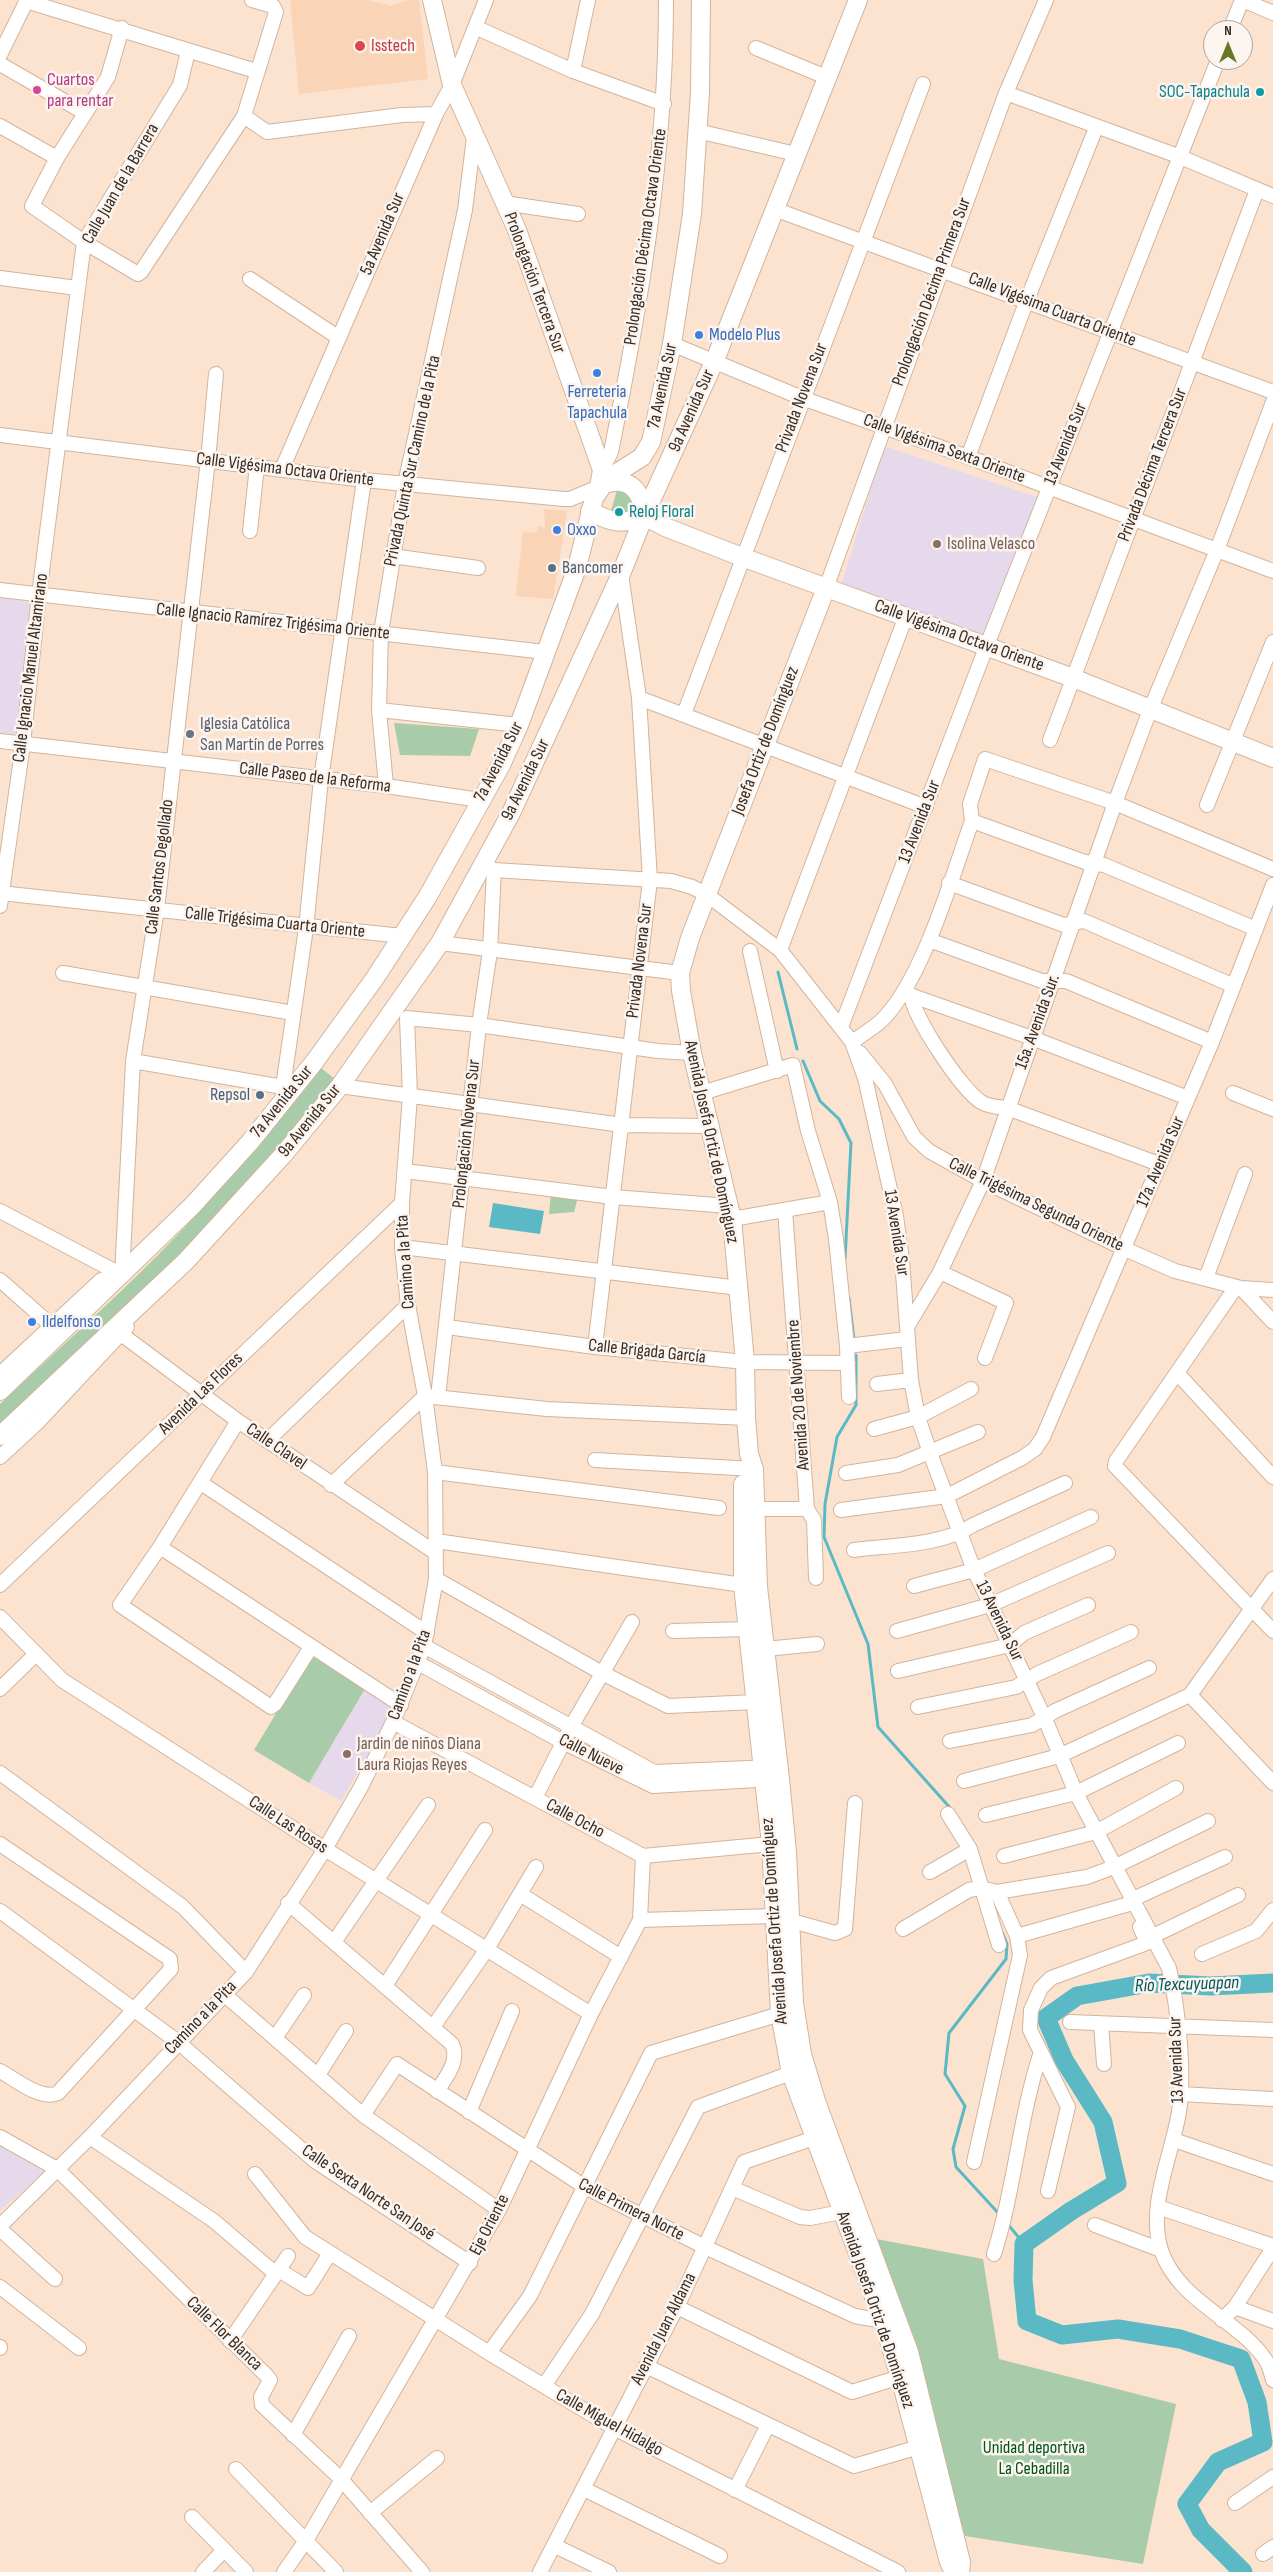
<!DOCTYPE html>
<meta charset="utf-8">
<style>
body{margin:0}
#map{position:relative;width:1273px;height:2572px;overflow:hidden;background:#fce3cf;font-family:"Sofia Sans Condensed",sans-serif}
canvas{display:block}
.north{position:absolute;left:1203px;top:20px;width:50px;height:50px;box-sizing:border-box;background:#fbf4ef;border:1px solid #ada49d;border-radius:50%;rotate:0deg;font-size:14px;font-weight:700;line-height:20px;text-align:center;color:#372b22}
.north::after{content:'';display:block;margin:auto;width:18px;height:22px;background:#687825;clip-path:polygon(50% 0,100% 100%,50% 72%,0 100%)}
</style>
<div id="map">
<canvas width="1273" height="2572"></canvas>
<div class="north">N</div>
</div>
<script>
const ctx = document.querySelector('canvas').getContext('2d');
ctx.lineJoin = 'round';
function paint(path, color) { ctx.fillStyle = color; ctx.fill(path, 'evenodd'); }
function stroke(path, color, width, dash) { ctx.strokeStyle = color; ctx.lineWidth = width; ctx.lineCap = dash ? 'butt' : 'round'; ctx.setLineDash(dash || []); ctx.stroke(path); }
function label(font, color, halo, rows, align = 'center') {
  ctx.font = font + ' "Sofia Sans Condensed",sans-serif'; ctx.lineWidth = 5; ctx.setLineDash([]); ctx.textBaseline = 'middle'; ctx.strokeStyle = halo; ctx.fillStyle = color; for (const [text, x, y, turn = 0] of rows) {
    ctx.save(); ctx.translate(x, y); ctx.rotate((+turn || 0) * Math.PI / 180); ctx.textAlign = isNaN(turn) ? turn : align; if (halo) ctx.strokeText(text, 0, 0); ctx.fillText(text, 0, 0); ctx.restore();
  }
}
paint(new Path2D(`
 M290,0h78l23,6 17,-6h11l9,79 -129,15z
 M544,509l23,2 -14,88 -37,-3 7,-65 13,2 2,-7 7,2z`), '#f9d4b6');
paint(new Path2D(`
 M884,446l156,52 -59,142 -141,-51z
 M0,598l30,4 -10,133 -20,-2z
 M364,1691l28,16 -7,18 -44,76 -32,-18z
 M0,2145l46,25 -46,41z`), '#e7d9ec');
paint(new Path2D(`
 M617,490l11,3 6,13 -4,8h-20z
 M394,723l85,6 -9,27 -70,-1z
 M321,1068l15,12 -128,149 -208,200v-25c52,-49 106,-97 157,-148 59,-59 111,-124 164,-188z
 M551,1193l27,4 -4,15 -25,2z
 M312,1654l53,35 -56,94 -55,-33z
 M876,2239l107,20 16,100 177,45 -33,160 -178,-28z`), '#a8cba9');
paint(new Path2D(`
 M493,1203l51,8 -4,23 -51,-7z`), '#5ab9c5');
stroke(new Path2D(`
 M778,972l19,77
 M803,1061l17,40 19,18 12,24 -6,116
 M849,1298l5,42
 M856,1355v50l-19,32 -12,67 -1,33 44,107 10,83 74,83
 M1000,2215l-44,-48 -3,-18 12,-43 -20,-32 4,-41 57,-74 1,-15 -5,-12
 M1006,2222l18,22`), '#5ab9c5', 3);
stroke(new Path2D(`
 M1243,2572l-42,-42 -14,-26 31,-42 45,-20 -6,-40 -16,-43 -61,-20 -62,-10 -56,6 -35,-14 -4,-41 1,-36 47,-33 46,-28 -14,-61 -39,-62 -18,-42 31,-22 72,-13 62,3 62,-3`), '#5ab9c5', 19);
const minor = new Path2D(`
 M1243,0l30,13
 M26,1l230,70
 M475,27l98,44 91,33
 M122,28l-14,49 -51,81 -25,48 52,36 54,32 3,-2 103,-156 32,-104 -3,-6 -21,-6
 M1230,30l12,-30
 M756,48l70,29
 M0,55l27,-55
 M0,64l85,49
 M573,71l15,-71
 M1006,93l172,63 95,40
 M244,116l23,16 135,-17 34,-1
 M0,126l57,32
 M697,131l99,23
 M504,203l74,11
 M774,209l499,183
 M0,278l77,10
 M250,279l89,59
 M672,344l130,54 166,59 305,114
 M0,435l364,45 200,19h6l29,-12
 M968,457l59,-157 69,-172
 M282,469l154,-355 16,-29 34,-85
 M602,470l9,-18c31,-153 55,-296 55,-452
 M250,531l7,-65
 M392,556l86,12
 M826,588l180,-495 40,-93
 M0,590l545,62
 M639,698l287,109
 M379,710l140,15
 M684,714l239,-630
 M1050,740l207,-550
 M0,741l386,45 94,14
 M386,786l-7,-76 2,-77 24,-149 60,-274 9,-73
 M1207,805l66,-163
 M972,821l113,41 19,3 152,64
 M482,864l12,6 177,11 21,6 14,7 74,56 72,92 13,36 31,138 6,44 9,120 7,37 12,36 44,117 71,149 31,74 93,175c9,39 16,104 10,144 -7,43 -32,94 -18,138 17,51 75,68 104,109 4,5 6,14 8,21
 M949,883l115,42 20,-4 150,65
 M0,893l402,43
 M0,906l23,-162 16,-149 45,-353 96,-157 8,-34
 M929,940l113,41h24l146,61
 M440,943l240,30
 M780,950l126,-334
 M750,951l27,120
 M63,973l230,40
 M904,993l128,45 156,60
 M911,995c3,23 50,94 70,107 8,5 17,5 26,6l152,56
 M407,1018l72,7 179,26 34,2
 M841,1027l146,-382 231,-585
 M852,1042c9,-6 19,-13 28,-20 42,-39 72,-146 92,-201l-2,-17 15,-45 130,44 158,66
 M860,1053l25,31 29,53 15,14 54,30 142,68 50,22 66,17 32,2
 M133,1061l150,26
 M340,1086l282,39 87,1
 M288,1093l-5,-6 23,-159 15,-149 43,-299
 M702,1093l91,-28 15,66 22,71 6,37 11,107 2,51
 M1233,1093l40,16
 M405,1171l208,26 116,9
 M785,1210l22,299 7,11 2,58
 M0,1211l122,64
 M732,1219l98,-17
 M402,1247l337,41
 M940,1272l66,31 -21,55
 M122,1275l11,-214 24,-152 51,-449 8,-86
 M1206,1278l39,-104
 M0,1280l51,45
 M1236,1287l-120,174 -1,5 158,165
 M1241,1288l32,34
 M447,1327l148,20 150,15 103,1
 M907,1327l33,-55 43,-91 132,-378 35,-93 67,-160 56,-148
 M121,1334l117,87 198,132
 M847,1346l60,-7
 M595,1347l55,-467 -11,-182 -18,-124
 M0,1374l101,-94 20,-5
 M1178,1374l95,103
 M877,1384l34,-4
 M438,1397l41,-372 11,-74 4,-81
 M238,1421l-78,126 -40,58 151,102 4,-3 36,-57
 M874,1429l44,-12 53,-28
 M267,1441l141,-136
 M0,1457l38,-35 89,-95
 M595,1460l159,9
 M435,1472l284,36
 M846,1473l52,-8 80,-33
 M201,1483l226,150
 M331,1485l94,-89 122,13 199,9
 M756,1509h51
 M841,1510l106,-14 75,-38 13,-9 8,-12 169,-395 61,-157
 M436,1541l307,44
 M160,1547l241,158
 M854,1550c37,-5 88,-4 119,-25l92,-42
 M436,1579l166,94 66,33 88,-4
 M0,1585l402,-382
 M914,1586l60,-16 117,-53
 M0,1617l62,63 263,169 266,165
 M673,1631l75,-2
 M897,1631l93,-26 118,-52
 M424,1646l230,126 118,-5
 M765,1649l52,-5
 M418,1663l145,79 90,44 121,-7
 M898,1671l112,-26 14,-12 64,-28
 M0,1689l36,-35
 M1190,1695l83,88
 M918,1707l98,-20 21,-13 94,-42
 M393,1722l250,134 128,-12
 M950,1741l82,-16 23,-14 94,-43
 M0,1773l183,134 63,65
 M964,1781l95,-25 131,-61 83,-116
 M535,1798l36,-71 61,-105
 M948,1814l22,35 29,96
 M986,1815l90,-22 102,-50
 M0,1844l170,115 1,10 -113,124c-17,8 -43,-14 -58,-22
 M1004,1856l92,-24 80,-44
 M930,1872l40,-23
 M520,1894l101,63
 M288,1903l164,141c8,17 -6,33 -15,47
 M0,1911l178,131 137,119 155,102
 M640,1920l134,-4 61,17 10,-4 10,-126
 M903,1929l66,-39 12,-2 16,4 90,-15 27,-10 94,-46
 M1017,1936l112,-32 4,-5 92,-42
 M1153,1936l85,-41
 M334,1942l94,-137
 M1202,1954l54,-23 17,-21
 M385,1986l100,-156
 M225,1995l138,120 136,95
 M1070,2022l203,8
 M1101,2024l3,40
 M433,2027l54,-78 49,-82
 M275,2038l29,-43
 M318,2075l28,-44
 M1180,2094l93,5
 M469,2112l43,-101
 M363,2115l34,-51 188,123 120,60 150,69 28,5
 M0,2137l57,32 210,207 3,4 -9,17 1,8 79,74 81,93
 M90,2137l124,84 62,53
 M1174,2140l99,34
 M974,2162l46,-207 -3,-19 -20,-44
 M255,2174l50,63 184,116 125,75 284,144
 M732,2188l68,29 10,1 32,-6
 M1048,2191l20,-84 -38,-77 1,-20 10,-22 10,-10 96,-35 -7,-16
 M1158,2207l115,39
 M1095,2225l66,25
 M0,2226l90,-89 156,-165 79,-123 36,-62 32,-65 31,-76 12,-67 -1,-107 -10,-76 -17,-91 -6,-58v-44l8,-107 -3,-78
 M0,2229l55,50
 M994,2254c21,-66 25,-136 47,-202
 M279,2270l29,18 22,-35
 M0,2287l79,61
 M677,2307l175,85 48,-15
 M1235,2307l38,14
 M1222,2320l13,-13 38,-59
 M230,2341l58,-85
 M0,2348v-1
 M489,2353l41,-57 121,-243 129,-39
 M646,2366l208,100 65,-19
 M544,2386l48,-72 106,-207 93,-34
 M293,2435l56,-99
 M236,2469l100,103
 M584,2489l136,67
 M735,2490l33,-65
 M1235,2503l38,-26
 M370,2513l67,-55
 M192,2517l54,55
 M555,2546l54,26
 M1263,2554l10,-7
 M203,2572l21,-22
 M284,2572l23,-33 192,-329 92,-196 49,-94 3,-64
 M540,2572l137,-265 67,-145 79,-27`);
const major = new Path2D(`
 M432,0l20,85 65,145 85,240 -3,17
 M600,486c28,-12 42,3 44,30
 M590,511c20,11 32,15 54,5
 M644,516l21,11 77,30 331,121 200,80
 M826,588l-136,350 -10,35 1,18 11,62 40,166 13,143 1,56 3,36 5,15 4,118 22,192 7,73 7,151 8,51 15,50 92,248 52,210 -1,10
 M0,1391l192,-185 58,-64 65,-81 60,-83 53,-82 73,-131 18,-40 58,-157 17,-70 13,-19 35,-22 9,-15 21,-98 20,-130 8,-122 1,-92
 M0,1436l186,-175 97,-106 57,-69 100,-143 71,-130 110,-239 23,-58 71,-156 143,-360
 M743,1484v101l28,259 9,170 11,59 92,248 17,56 49,185 5,10`);
stroke(minor, '#d2b49c', 16);
stroke(major, '#d2b49c', 20);
stroke(minor, '#fff', 14);
stroke(major, '#fff', 18);
for (const [x, y, r, color] of [
 [360,46,6,"#e0444e"],
 [37,90,5,"#d1479c"],
 [1260,92,5,"#0f9aa8"],
 [699,335,5,"#3f7fe0"],
 [597,373,5,"#3f7fe0"],
 [619,512,5,"#0f9aa8"],
 [557,530,5,"#3f7fe0"],
 [937,544,5,"#8d6e63"],
 [552,568,5,"#5c6f8a"],
 [190,734,5,"#6b7280"],
 [260,1095,5,"#5c6f8a"],
 [32,1322,5,"#3f7fe0"],
 [347,1754,5,"#8d6e63"]
]) { const dot = new Path2D(); dot.arc(x, y, r, 0, 2 * Math.PI); ctx.fillStyle = color; ctx.fill(dot); stroke(dot, '#fbf4ef', 2); }
label('18px', '#be3a42', '#fbf4ef', [
 ["Isstech",371,46]
], 'left');
label('18px', '#b23c85', '#fbf4ef', [
 ["Cuartos",47,80],
 ["para rentar",47,101]
], 'left');
label('18px', '#0d838f', '#fbf4ef', [
 ["SOC-Tapachula",1250,92],
 ["Reloj Floral",629,512,"left"]
], 'right');
label('18px', '#372b22', '#fbf4ef', [
 ["Calle Juan de la Barrera",121,184,-60],
 ["5a Avenida Sur",383,234,-67],
 ["Prolongación Décima Octava Oriente",646,237,-82],
 ["Prolongación Tercera Sur",534,283,70],
 ["Prolongación Décima Primera Sur",932,292,-70],
 ["Calle Vigésima Cuarta Oriente",1052,310,21],
 ["7a Avenida Sur",663,386,-78],
 ["Privada Novena Sur",802,398,-69],
 ["9a Avenida Sur",692,411,-66],
 ["13 Avenida Sur",1066,444,-68],
 ["Calle Vigésima Sexta Oriente",944,449,20],
 ["Privada Quinta Sur Camino de la Pita",413,461,-78],
 ["Privada Décima Tercera Sur",1153,465,-69],
 ["Calle Vigésima Octava Oriente",285,470,7],
 ["Calle Ignacio Ramírez Trigésima Oriente",273,622,6],
 ["Calle Vigésima Octava Oriente",959,636,20],
 ["Calle Ignacio Manuel Altamirano",31,668,-83],
 ["Josefa Ortiz de Domínguez",766,741,-69],
 ["7a Avenida Sur",499,762,-63],
 ["Calle Paseo de la Reforma",315,778,7],
 ["9a Avenida Sur",526,780,-64],
 ["13 Avenida Sur",920,822,-69],
 ["Calle Santos Degollado",160,867,-83],
 ["Calle Trigésima Cuarta Oriente",275,923,6],
 ["Privada Novena Sur",640,961,-83],
 ["15a. Avenida Sur.",1038,1022,-70],
 ["7a Avenida Sur",282,1102,-51],
 ["9a Avenida Sur",310,1121,-51],
 ["Prolongación Novena Sur",467,1134,-84],
 ["Avenida Josefa Ortiz de Domínguez",711,1142,78],
 ["17a. Avenida Sur",1161,1162,-67],
 ["Calle Trigésima Segunda Oriente",1036,1205,26],
 ["13 Avenida Sur",896,1233,81],
 ["Camino a la Pita",406,1262,-94],
 ["Calle Brigada García",647,1352,6],
 ["Avenida Las Flores",201,1394,-44],
 ["Avenida 20 de Noviembre",799,1395,-94],
 ["Calle Clavel",276,1447,34],
 ["13 Avenida Sur",999,1621,64],
 ["Camino a la Pita",410,1675,-70],
 ["Calle Nueve",591,1755,27],
 ["Calle Ocho",575,1819,28],
 ["Calle Las Rosas",288,1825,33],
 ["Avenida Josefa Ortiz de Domínguez",775,1921,-94],
 ["Camino a la Pita",201,2018,-46],
 ["13 Avenida Sur",1177,2060,-92],
 ["Calle Sexta Norte San José",368,2193,34],
 ["Calle Primera Norte",631,2210,27],
 ["Eje Oriente",490,2225,-63],
 ["Avenida Josefa Ortiz de Domínguez",875,2310,71],
 ["Avenida Juan Aldama",664,2329,-63],
 ["Calle Flor Blanca",224,2334,44],
 ["Calle Miguel Hidalgo",609,2423,29]
]);
label('18px', '#366cbe', '#fbf4ef', [
 ["Modelo Plus",709,335],
 ["Ferreteria",597,392,"center"],
 ["Tapachula",597,413,"center"],
 ["Oxxo",567,530],
 ["Ildelfonso",42,1322]
], 'left');
label('18px', '#785e54', '#fbf4ef', [
 ["Isolina Velasco",947,544],
 ["Jardin de niños Diana",357,1744],
 ["Laura Riojas Reyes",357,1765]
], 'left');
label('18px', '#4e5e75', '#fbf4ef', [
 ["Bancomer",562,568],
 ["Repsol",250,1095,"right"]
], 'left');
label('18px', '#5b616d', '#fbf4ef', [
 ["Iglesia Católica",200,724],
 ["San Martín de Porres",200,745]
], 'left');
label('18px', '#005515', '#fbf4ef', [
 ["Unidad deportiva",1034,2448],
 ["La Cebadilla",1034,2469]
]);
label('italic 19px', '#005861', '#fbf4ef', [
 ["Río Texcuyuapan",1187,1985,-2]
]);
</script>
